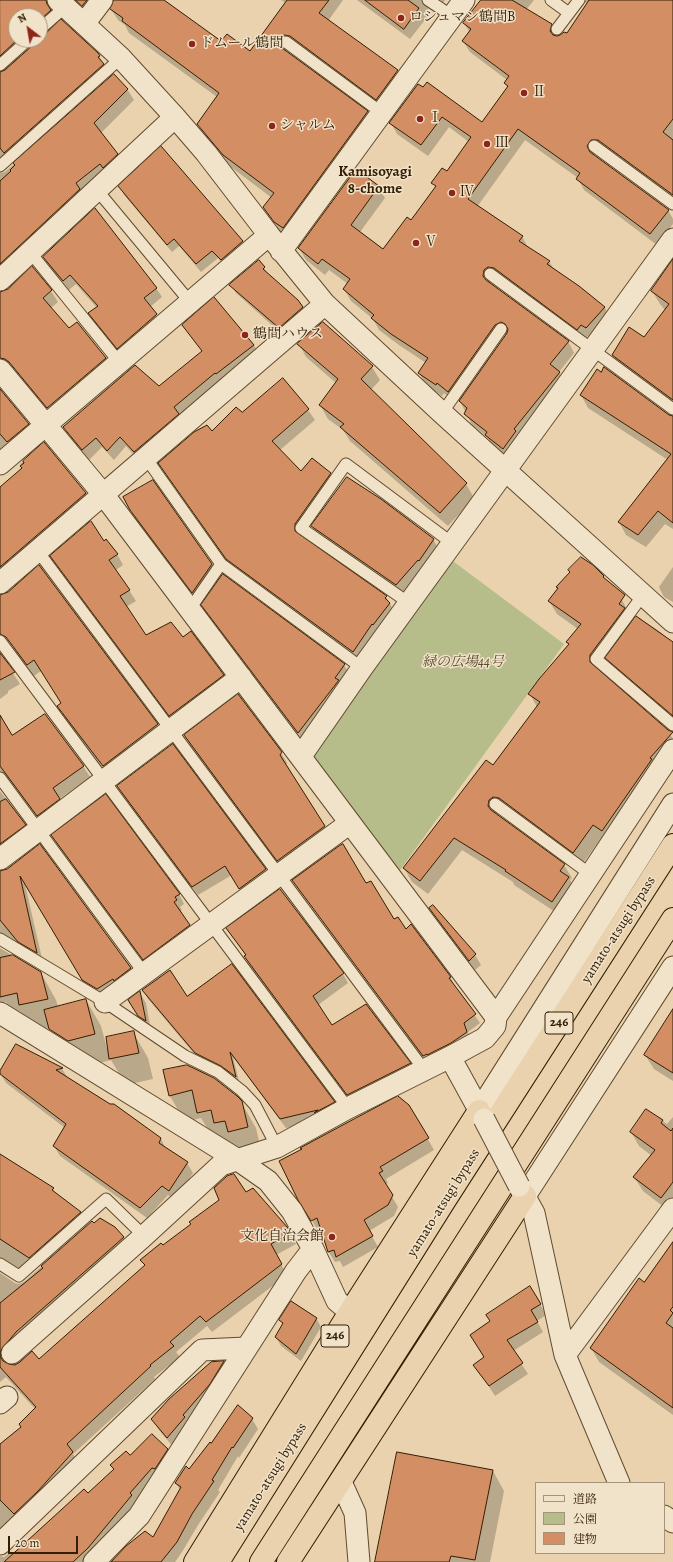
<!DOCTYPE html>
<meta charset="utf-8">
<style>
body{margin:0}
#map{position:relative;width:673px;height:1562px;overflow:hidden;background:#e9d2ad;font-family:Alegreya,"Noto Serif JP",serif}
canvas{display:block}
.legend{position:absolute;left:535px;top:1482px;width:130px;height:72px;box-sizing:border-box;background:#f1e2ca;border:1px solid #a5947a;margin:0;padding:5px 7px;list-style:none;font-size:12px;color:#331e03}
.legend li{display:flex;align-items:center;gap:8px;height:20px}
.legend b{width:20px;border:1px solid #a5947a}
.north{position:absolute;left:8px;top:8px;width:40px;height:40px;box-sizing:border-box;background:#f1e2ca;border:1px solid #a5947a;border-radius:50%;rotate:329deg;font-size:11px;font-weight:700;line-height:16px;text-align:center;color:#331e03}
.north::after{content:'';display:block;margin:auto;width:14px;height:18px;background:#8f2418;clip-path:polygon(50% 0,100% 100%,50% 72%,0 100%)}
.scale{position:absolute;left:8px;top:1536px;width:70px;height:18px;box-sizing:border-box;border:2px solid #331e03;border-top:0;padding-left:5px;font-size:12px;line-height:14px;white-space:nowrap;color:#331e03;-webkit-text-stroke:3px #f1e2ca;paint-order:stroke}
</style>
<div id="map">
<canvas width="673" height="1562"></canvas>
<ul class="legend">
<li><b style="height:5px;background:#f1e2ca"></b>道路</li>
<li><b style="height:11px;background:#b6bc8a"></b>公園</li>
<li><b style="height:11px;background:#d38e63"></b>建物</li>
</ul>
<div class="north">N</div>
<div class="scale">20 m</div>
</div>
<script>
const ctx = document.querySelector('canvas').getContext('2d');
ctx.lineJoin = 'round';
function paint(path, color) { ctx.fillStyle = color; ctx.fill(path, 'evenodd'); }
function stroke(path, color, width, dash) { ctx.strokeStyle = color; ctx.lineWidth = width; ctx.lineCap = dash ? 'butt' : 'round'; ctx.setLineDash(dash || []); ctx.stroke(path); }
function label(font, color, halo, rows, align = 'center') {
  ctx.font = font + ' Alegreya,"Noto Serif JP",serif'; ctx.lineWidth = 3; ctx.setLineDash([]); ctx.textBaseline = 'middle'; ctx.strokeStyle = halo; ctx.fillStyle = color; for (const [text, x, y, turn = 0] of rows) {
    ctx.save(); ctx.translate(x, y); ctx.rotate((+turn || 0) * Math.PI / 180); ctx.textAlign = isNaN(turn) ? turn : align; if (halo) ctx.strokeText(text, 0, 0); ctx.fillText(text, 0, 0); ctx.restore();
  }
}
paint(new Path2D(`
 M450,559l114,85 -169,233 -89,-118z`), '#b6bc8a');
paint(new Path2D(`
 M0,0h61l-9,9v5l5,8 -17,14 59,20 11,20 -110,97 5,-1 109,-97 13,14 7,11 -33,33 16,21 7,12 -124,115zM16,16h24v24h-24zM35,45l-14,12 -1,-1 10,-10z
 M69,0h36l-16,17z
 M112,0h52l57,43 29,9 36,-49 -5,-3h62l-15,21 61,43 7,12 -20,26 -89,-53 -1,3 81,60 7,11 -92,111 -18,-27 8,-9 -41,-31 -26,-32 -7,-11 19,-27 -88,-64 -4,-8 -7,-5 -7,-11 4,-8z
 M357,0h88l-2,3 -3,-3 -4,5h-4l-3,2 -2,5 1,4 -18,23z
 M482,0h52l-8,10 25,15 7,11 9,-1 20,-31 -6,-4h92v201l-78,-48 -1,3 74,54 5,9v5l-16,21 -73,-55 -6,-11v-1l-53,-38 -48,67 45,29 6,12 21,13 5,9 24,17 27,21 6,11 -18,20 -5,-3 -4,4 -90,-62 -4,4v2l78,57 6,12 -15,19 7,12 -56,76 -17,-14 -6,-9 -15,-12 -12,-24 48,-68 -6,3 -47,67 -11,-10 -2,3 -16,-11 -7,-12 7,-10 -27,-18 -20,-15 -6,-11 -22,-18 -7,-12 4,-5 -19,-14 -4,5 -19,-15 -7,-12 79,-61 7,11 -25,34 24,18 27,-28 25,-34 -3,-5 14,-10 22,-31 -20,-15 -21,29 -31,-22 -6,-11 27,-38 64,39 26,-36 -3,-5 2,-3 -37,-28 -7,-11 7,-8 -6,-10z
 M161,148l81,94 5,8 -21,18 -8,-10 -17,14 -22,-26 -7,6 -48,-57 -4,-9z
 M44,257l112,31 6,9 -12,10 12,17 -39,33 -28,-34 -5,-10 7,-5 -21,-24 -7,6 -20,-24z
 M32,268l19,23 7,11 -7,6 18,22 37,28 6,11 -58,50 -37,-46 -6,-3 -11,1v-78l9,-3z
 M264,268l5,7 34,32 4,9 -23,20 -48,-43 -5,-8z
 M673,277v130l-53,-39 -7,-13 32,-17 20,-28 -5,-6 -8,-13z
 M184,325l70,20 5,10 -119,107 -14,-16 -12,14 -12,-13 -13,13 -19,-23 -6,-10 95,-40 44,-35z
 M299,344l73,23 8,13 -9,10 95,94 8,14 -26,28 -98,-85 -7,-11 -15,-11 -8,-14 16,-22 -30,-26z
 M283,379l25,31 7,10 -35,30 21,22 29,2 7,10 -36,51v2l85,60 10,17 -37,48 -126,-92 -74,-107 83,-49z
 M0,390l28,34 7,11 -35,21z
 M581,395l92,21v113l-8,-5 -19,23 -20,-12 -7,-13 49,-62 -80,-52z
 M44,443l41,50 7,11 -92,80v-96l23,-19 -3,-5z
 M152,481l66,94 -19,28 -62,-82 -13,-23z
 M312,526l121,13 6,11 -37,46 -84,-59z
 M103,542l14,12 6,11 -7,5 20,31 -10,6 20,29 36,2 41,37 6,11 -53,40 -118,-159 -7,-11z
 M39,566l118,159 7,11 -54,41 -45,-59 -6,-12 3,-2 -21,-33 -7,5 -17,-22 -6,-12 -11,-29v-18l8,-2z
 M673,567v35l-9,-5 -5,-10z
 M557,588l65,12 7,13 -1,3 4,7 5,-6 22,14 14,12v76l-61,-53 -6,-9 -8,12 70,62 5,8v9l-63,96 -9,-6 -20,28 -77,-56 -7,3 -1,2 68,50 8,13 -2,2 6,11 -16,24 -46,-30 -1,-3 -51,-32 -34,44 -16,-12 -8,-14 90,-101 43,-60 -7,-13 39,-49 -1,-3 10,-13 -21,-15 -8,-13 9,-12z
 M203,605l141,60 6,10 -46,67 -95,-127z
 M0,654l20,30 -12,7v2l-8,6z
 M0,717l12,19 71,30 7,11 -31,22 7,12 -22,16 -31,-42 -6,-3 -5,2 -2,4z
 M185,736l96,17 6,10 -2,3 46,71 -47,34 -93,-125z
 M172,745l93,125 6,9 -26,19 -13,-23 -34,20 -75,-100 -5,-9z
 M0,791l25,34 6,11 -31,24z
 M52,836l127,58 5,10 -4,3 2,3 -2,2 15,23 -46,34 -91,-123z
 M40,845l91,123 6,12 -33,20 -15,-9 -64,-107 18,79 -39,-19 -3,2 -1,-1v-73l7,-2z
 M293,881l73,4 28,35 56,57 5,9h-1l26,37 -12,9 3,9 -43,23z
 M280,890l63,84 5,9 -30,22 13,21 35,-21 49,68 -62,31 -103,-138 -5,-9 1,-1 -19,-27z
 M431,908l44,47 6,10 -6,5 -38,-51z
 M0,948l41,25 15,27 2,7 28,-7 15,26 7,26 25,-20 15,26 5,21 -27,6 -15,-25 -27,7 -19,-11 -15,-28 -14,3 -18,-9 -12,-20 -6,2z
 M143,990l44,7 147,105 5,9 -20,9 -33,8 -53,-71 7,28 -39,-23 -53,-63z
 M140,993l6,10 5,28 -6,-5 -16,-25z
 M673,1014v67l-19,-12 -9,-14z
 M17,1045l45,24 6,9 41,27h5l47,34 5,10 21,14 6,10 -18,27 -7,-5 -21,23 -87,-62 -6,-10 11,-18 -59,-45 -6,-10z
 M164,1071l77,31 15,26 6,26 -18,4 -6,-11 -8,2 -7,-12 -9,2 -13,-21 -16,4 -15,-26z
 M408,1105l26,45 -48,29 2,4 -3,2 13,22 -4,9 -25,15 9,16 -35,20 -3,-6 -5,1 -7,-11 -6,-21 -3,2 -20,-33z
 M646,1110l21,14 6,-7v89l-4,5 -26,-20 -9,-14 18,-21 -13,-10 -8,-14z
 M0,1163l53,26 3,5 24,19 6,10 -61,54 -25,-7z
 M246,1193l41,35 9,16 -20,11 11,20 -75,57 -5,-6 -31,26 4,5 -26,20 1,2 -82,75 6,9 -79,80v-97l22,-19 13,-18 -29,-32 -6,5v-109l15,10 4,1 5,-2 68,-60 2,2 21,4 9,10 6,10 -124,112v4l9,2 24,-5 106,-95 -3,-6z
 M673,1251v164l-74,-53 -8,-14 53,-65z
 M540,1304l6,11 -9,6 6,11 -30,19 15,23 -33,22 -20,-31 10,-7 -13,-23z
 M316,1318l5,9 -20,34 -20,-15 -5,-9 7,-12 -3,-5z
 M224,1362l6,10 -56,76 -15,-18 -6,-10 59,-57z
 M252,1419l6,10 -19,29 -1,-2 -20,34 2,2 -22,33 -16,27 -7,10h-52l30,-23 27,-49 -4,-7 14,-12 22,-26z
 M167,1449l6,11 -83,102h-90v-6l4,1 7,-5 2,2 75,-60 26,-24 -3,-5 19,-8z
 M398,1453l95,18 11,20 -14,71h-114z`), '#0003');
const building = new Path2D(`
 M0,0h46l1,4 4,6 -11,10v-4h-24v24h1l-17,16z
 M76,0h11l-5,6z
 M114,0h50l57,41 6,-7 23,17 37,-51h42l-10,13 79,57 -22,30 -86,-64 -6,-1 -4,3 -1,6 3,4 86,63 -85,117 -9,-6 -11,-15 11,-14 -51,-38 -26,-31 22,-31 -97,-72 1,-3 -13,-9z
 M365,0h43l11,8 -15,21z
 M481,0h31l40,24 -2,7 3,4 4,1 3,-1 4,-3 3,1 22,-33h84v119l-10,13 10,8v55l-75,-55h-7l-4,6 3,6 79,58 -19,24 -74,-55 4,-6 -62,-44 -50,70 55,37 -4,5 31,20 -3,3 32,22 26,21 -19,21 -5,-3 -4,5 -83,-62 -6,-1 -4,3 -1,6 3,4 83,61 -19,23 10,8 -46,57 2,2 -13,18 -18,-14 2,-3 -23,-18 3,-6 -8,-7 48,-68 1,-4 -3,-5 -4,-2 -6,3 -47,67 -11,-9 -1,2 -18,-12 10,-15 -37,-24 -20,-16 3,-3 -31,-26 7,-10 -28,-20 -4,5 -20,-16 58,-79 23,17 -28,39 32,24 24,-32 4,3 25,-34 -5,-3 11,-15 5,3 24,-34 -29,-20 -21,28 -32,-22 29,-39 5,3 4,-5 55,40 26,-36 -4,-3 5,-7 -47,-35 9,-12 -8,-6z
 M61,19l37,34 2,3 -2,1 6,7 -100,89 -4,-5v-76l5,-2 28,-25 2,-5h5v-4l5,-2z
 M114,74l14,15 -34,34 24,31 -15,14 -3,-4 -24,19 4,6 -80,75v-83l11,-10 -1,-1 5,-5 -2,-2z
 M161,146l82,95 -22,19 -9,-9 -16,13 -22,-25 -7,6 -49,-59z
 M95,208l62,80 -13,10 13,16 -40,35 -29,-36 10,-7 -28,-31 -7,6 -20,-24z
 M673,259v141l-61,-45 17,-28 15,10 25,-33 -18,-13z
 M259,260l6,7 -2,2 35,31 5,7 -24,21 -50,-43z
 M32,266l20,24 -9,8 26,30 8,-6 29,36 -59,50 -38,-46 -4,-3 -5,-1v-66l8,-3z
 M214,297l40,48 -38,29 -1,-1 -41,34 5,7 -45,38 -14,-15 -13,14 -11,-13 -14,12 -19,-23 72,-62 24,21 43,-35 -20,-26z
 M323,322l50,44 -12,13 106,104 -27,30 -100,-86 4,-3 -25,-19 19,-26 -41,-35z
 M604,367l65,48 4,1v107l-15,-12 -20,24 -20,-13 53,-68 -91,-59 17,-26 4,3z
 M283,378l26,31 -37,32 29,30 11,-13 19,15 -36,51v7l92,65 -2,2 5,5 -17,22 -1,-1 -19,28 -127,-93 -68,-96 36,-31 13,-7 5,6 24,-24 6,5z
 M0,389l29,35 -22,18 -7,-8z
 M44,442l42,51 -86,74v-80l22,-19 -2,-2 4,-3 -1,-2z
 M347,477l34,22 53,40 -15,22 -1,-1 -22,25 -85,-59z
 M153,480l59,84 -20,29 -62,-83 -7,-13z
 M91,521l13,20 2,-2 12,15 -9,6 21,30 -10,6 26,39 25,-13 12,15 8,-6 33,44 -55,41 -119,-160z
 M581,557l12,8 11,11 -1,1 22,18 -6,9 6,4 -35,47v7l78,68 5,2 -23,26 2,1 -50,72 -9,-6 -20,28 -74,-55 -6,-1 -4,3 -1,6 3,4 74,54 -5,7 9,6 -17,25 -47,-31 1,-1 -52,-32 -34,43 -17,-13 83,-108 7,5 47,-63 -12,-8 11,-15 30,-35 -3,-2 15,-18 -33,-23 10,-13 -2,-1 14,-15 -2,-2z
 M39,565l119,159 -55,42 -46,-60 4,-3 -27,-43 -7,5 -21,-28 -6,-3v-39l8,-3z
 M223,574l122,90 -10,14 4,2 -41,53 -97,-128z
 M636,616l37,26v74l-68,-58z
 M0,653l15,19 -15,8z
 M238,694l44,58 -2,3 45,71 -48,35 -93,-126z
 M45,714l39,52 -31,22 7,11 -23,17 -37,-50v-51l12,20z
 M173,744l93,125 -27,20 -14,-23 -33,21 -75,-101z
 M106,794l74,100 -5,3 2,3 -3,2 16,23 -47,35 -92,-125z
 M6,799l20,26 -26,19v-42z
 M40,844l91,124 -17,13 -1,-2 -16,10 -15,-9 -62,-104 17,77 -19,-11 -18,-22v-49l7,-2z
 M343,844l23,39 5,-2 23,38 4,-2 8,12 5,-5 40,53 -2,1 27,36 -12,9 3,9 -16,11 -24,12v-1l-4,2 -131,-176 47,-34z
 M280,889l64,84 -31,23 19,29 34,-21 45,59 -64,32 -103,-139 2,-1 -20,-27z
 M433,905l43,49 -7,7 -40,-53z
 M13,955l28,17 7,27 -29,6 -2,-12 -17,4v-39z
 M232,964l103,138 -21,11 4,-3 -38,9 -50,-67 6,25 -15,-11 -26,-13 -53,-63 28,-20 17,26z
 M140,991l6,30 -8,-5 -10,-16z
 M86,999l9,35 -27,7 -19,-12 -5,-19z
 M673,1009v64l-29,-18z
 M134,1031l5,22 -30,6 -3,-22z
 M16,1044l47,24 -7,2 54,34h4l47,34 -2,5 29,19 -19,29 -7,-5 -22,22 -87,-62 13,-22 -66,-50v-3z
 M187,1065l27,13 23,18 5,5 6,26 -20,5 -3,-11 -11,2 -3,-13 -14,3 -5,-23 -23,6 -6,-26z
 M398,1096l11,9 20,33 -49,29 3,4 -4,2 14,22 -5,10 -24,15 9,16 -37,21 -2,-7 -6,2 -11,-34 -6,3 -13,-21 -19,-39 23,-12 -2,-1 54,-29z
 M646,1109l17,11 -2,3 10,8 2,-3v54l-12,16 -28,-21 22,-27 -25,-18z
 M0,1154l54,34 -2,2 29,22 -52,46 -29,-19z
 M234,1174l12,18 7,-4 35,40 2,5 -19,11 11,20 -76,58 -6,-6 -30,26 4,4 -24,19 1,1 -84,78 6,8 -35,39 -24,23 -14,-14v-56l21,-17 -2,-3 17,-17 -36,-40v-64l43,-35 -2,-2 51,-45 2,2 6,-5 15,9 9,10 -108,95 -15,18 -1,6 3,5 6,3 6,1 5,-3 12,-11 7,8 106,-94 -5,-5 21,-17 2,2 28,-21 -2,-2 30,-22 -5,-12 13,-12z
 M673,1242v65l-3,3 3,3 -7,10 7,5v80l-83,-60 49,-70 5,4z
 M530,1286l11,18 -10,6 7,12 -31,18 16,23 -34,23 -16,-21 11,-8 -14,-22 20,-14 -4,-6z
 M291,1301l26,17 -21,36 -21,-17 8,-14 -4,-3z
 M224,1361l-14,23 -27,31 2,2 -18,21 -16,-19 18,-20 42,-37z
 M238,1405l15,13 -20,30 -1,-1 -20,33 2,1 -22,33 -15,28 -16,20h-50l15,-16 19,-15 8,6 28,-50 -6,-4 11,-17 3,3 21,-27 1,1z
 M152,1434l16,15 -13,20 -3,-1 -22,25 2,2 -44,53 -15,14h-69l80,-73 4,4 26,-24 -4,-4 16,-14 4,4z
 M397,1452l96,18 -18,90 -24,-4 -2,6h-74z`);
paint(building, '#d38e63');
stroke(building, '#331e03', 1);
const service = new Path2D(`
 M428,0l24,16
 M551,0l18,13
 M40,29l25,-22
 M557,29l22,-29
 M286,42l96,71
 M0,65l28,-25
 M594,146l79,58
 M0,166l121,-108
 M97,190l93,112
 M30,252l89,110
 M490,274l183,135
 M442,413l59,-84
 M146,458l75,106 141,104
 M37,550l388,521
 M643,595l-47,64 77,66
 M409,603l-108,-75 45,-64 106,79
 M190,609l31,-45
 M0,641l348,467
 M0,778l144,195
 M495,804l95,70
 M0,939l105,63 80,54 33,16 24,19 13,14 22,42
 M0,1264l19,12 87,-77 38,37`);
const minor = new Path2D(`
 M58,0l63,58 54,59 31,36 63,82 56,69 117,109 231,209
 M84,24l18,-24
 M281,251l183,-251
 M0,280l175,-163
 M0,370l103,124 393,523
 M0,464l269,-229
 M0,583l325,-279
 M301,756l61,-88 311,-429
 M0,859l241,-182
 M105,1002l245,-179
 M0,1013l238,147 30,21 24,30 21,38 24,52 13,11
 M450,1057l34,62
 M479,1111l194,-307
 M519,1186l15,27 31,142 54,128
 M525,1196l148,-229
 M12,1353l132,-117 77,-71 56,-18 71,-39 102,-51 35,-19 10,-12 1,-9 177,-267
 M565,1355l108,-146
 M0,1403l7,-6
 M341,1482l14,31 4,49
 M664,1516l9,6
 M0,1544l202,-194 44,-2
 M94,1562l45,-46 157,-245 17,-22`);
const trunk = new Path2D(`
 M195,1562l155,-250 129,-201
 M218,1562l227,-362 228,-355
 M261,1562l412,-643
 M288,1562l237,-366`);
stroke(service, '#604b2e', 13);
stroke(minor, '#604b2e', 23);
stroke(trunk, '#331e03', 24);
stroke(service, '#f1e2ca', 11);
stroke(minor, '#f1e2ca', 21);
stroke(trunk, '#e9d2ad', 22);
const minorBridge = new Path2D(`
 M484,1119l35,67`);
stroke(minorBridge, '#604b2e', 23, []);
stroke(minorBridge, '#f1e2ca', 21);
for (const [x, y, r, color] of [
 [401,18,4,"#8f2418"],
 [192,44,4,"#8f2418"],
 [524,93,4,"#8f2418"],
 [420,119,4,"#8f2418"],
 [272,126,4,"#8f2418"],
 [487,144,4,"#8f2418"],
 [452,193,4,"#8f2418"],
 [416,243,4,"#8f2418"],
 [245,335,4,"#8f2418"],
 [332,1237,4,"#8f2418"]
]) { const dot = new Path2D(); dot.arc(x, y, r, 0, 2 * Math.PI); ctx.fillStyle = color; ctx.fill(dot); stroke(dot, '#f1e2ca', 1.5); }
for (const [x, y, w] of [
 [559,1023,28],
 [335,1336,28]
]) { const box = new Path2D(); box.roundRect(x - w / 2, y - 11, w, 22, 3); ctx.fillStyle = '#f1e2ca'; ctx.fill(box); stroke(box, '#331e03', 1); }
label('bold 13px', '#331e03', null, [
 ["246",559,1023],
 ["246",335,1336]
]);
label('14px', '#331e03', '#f1e2ca', [
 ["ロシュマン鶴間B",409,18],
 ["ドムール鶴間",200,44],
 ["Ⅱ",532,93],
 ["Ⅰ",428,119],
 ["シャルム",280,126],
 ["Ⅲ",495,144],
 ["Ⅳ",460,193],
 ["Ⅴ",424,243],
 ["鶴間ハウス",253,335],
 ["文化自治会館",324,1237,"right"]
], 'left');
label('italic 14px', '#5a4d2c', '#f1e2ca', [
 ["緑の広場44号",463,663]
]);
label('14px', '#331e03', '#f1e2ca', [
 ["yamato-atsugi bypass",619,930,-57],
 ["yamato-atsugi bypass",444,1203,-58],
 ["yamato-atsugi bypass",271,1477,-58]
]);
label('bold 15px', '#331e03', '#f1e2ca', [
 ["Kamisoyagi",375,172],
 ["8-chome",375,189]
]);
</script>
